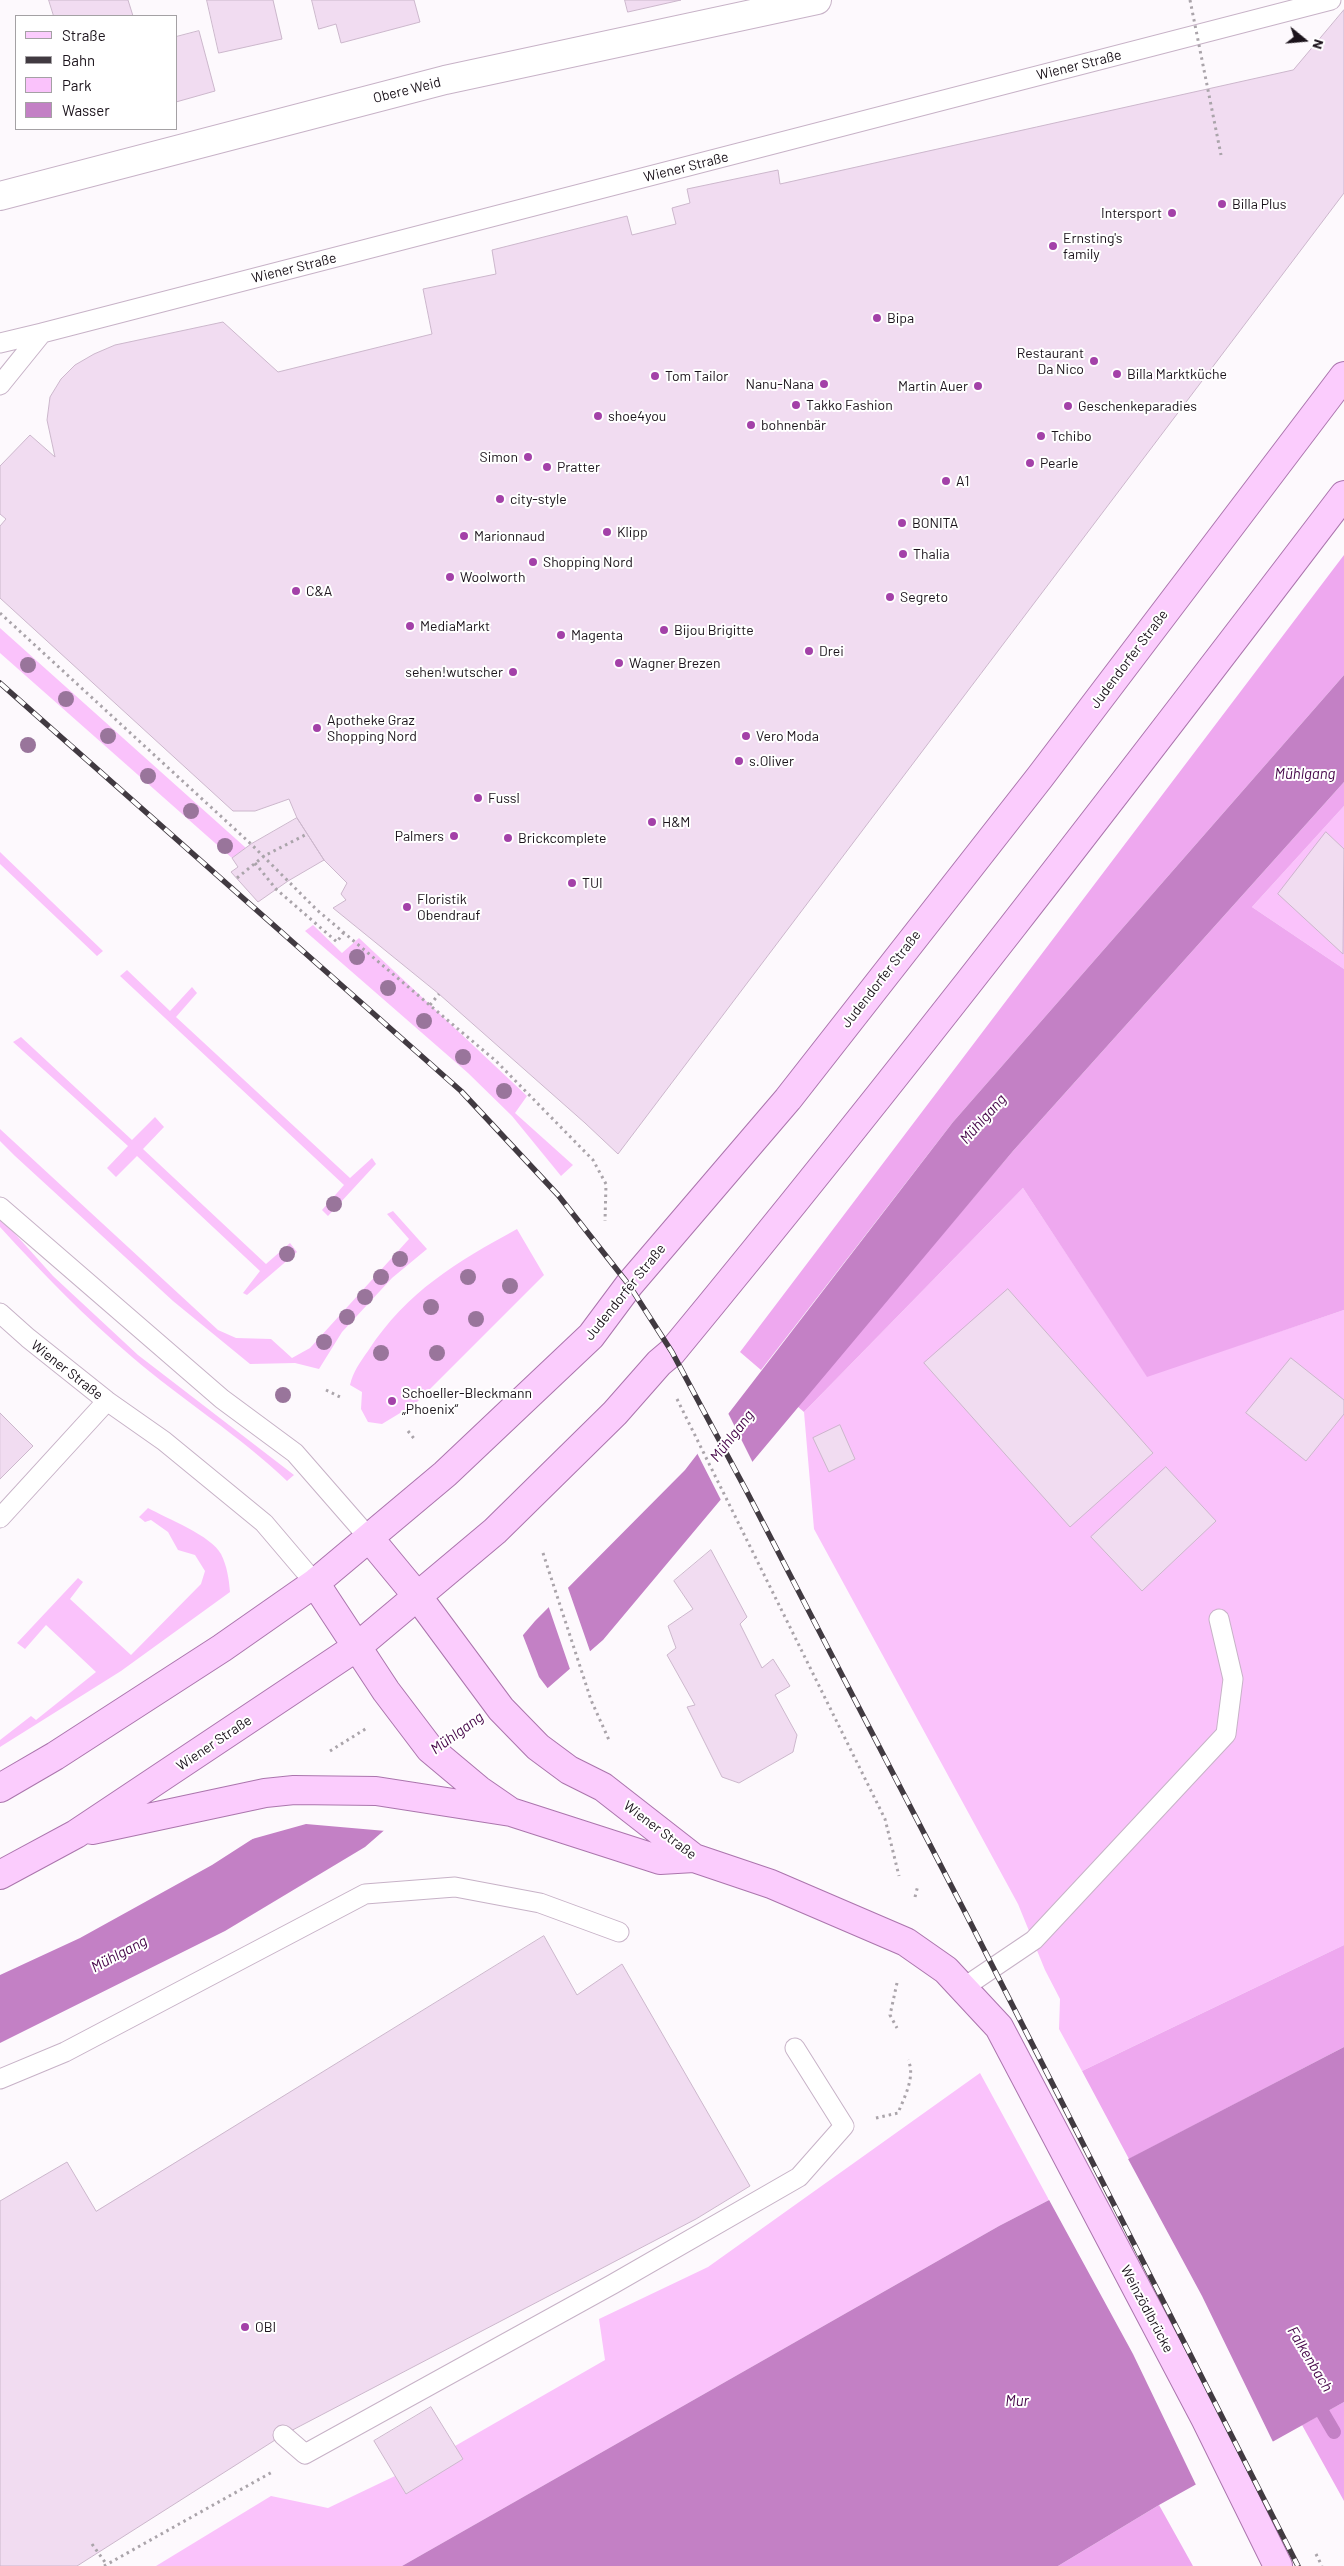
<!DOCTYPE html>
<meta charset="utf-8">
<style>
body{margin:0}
#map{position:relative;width:1344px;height:2566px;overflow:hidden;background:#fdf9fd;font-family:Barlow,sans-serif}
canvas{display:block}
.legend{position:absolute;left:15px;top:15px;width:162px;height:115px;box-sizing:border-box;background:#fff;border:1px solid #a4a1a4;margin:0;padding:6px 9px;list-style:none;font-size:15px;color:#1b131b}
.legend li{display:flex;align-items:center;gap:10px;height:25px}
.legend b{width:25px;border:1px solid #a4a1a4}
.north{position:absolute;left:1279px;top:15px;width:50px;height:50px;-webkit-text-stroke:4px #fff;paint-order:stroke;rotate:107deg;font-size:14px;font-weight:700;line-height:20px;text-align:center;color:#1b131b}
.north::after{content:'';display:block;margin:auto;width:18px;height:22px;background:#1b131b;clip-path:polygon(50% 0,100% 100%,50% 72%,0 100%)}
</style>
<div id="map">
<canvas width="1344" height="2566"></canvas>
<ul class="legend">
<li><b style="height:6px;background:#fbccfd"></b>Straße</li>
<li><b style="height:6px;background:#413a41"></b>Bahn</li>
<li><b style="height:14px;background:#fac2fb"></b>Park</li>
<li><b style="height:14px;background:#c380c5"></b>Wasser</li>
</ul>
<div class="north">N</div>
</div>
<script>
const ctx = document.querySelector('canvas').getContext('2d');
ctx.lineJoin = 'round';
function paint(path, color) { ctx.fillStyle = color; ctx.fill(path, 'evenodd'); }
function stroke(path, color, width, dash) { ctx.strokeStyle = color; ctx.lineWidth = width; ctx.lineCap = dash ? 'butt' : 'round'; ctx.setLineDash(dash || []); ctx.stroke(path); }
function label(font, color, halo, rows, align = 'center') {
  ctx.font = font + ' Barlow,sans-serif'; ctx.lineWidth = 4; ctx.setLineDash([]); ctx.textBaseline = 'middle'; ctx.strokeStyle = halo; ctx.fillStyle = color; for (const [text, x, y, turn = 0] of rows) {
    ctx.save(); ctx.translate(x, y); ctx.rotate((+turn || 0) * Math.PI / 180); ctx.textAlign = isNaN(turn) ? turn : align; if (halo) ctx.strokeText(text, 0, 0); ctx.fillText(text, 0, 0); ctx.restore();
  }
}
paint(new Path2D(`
 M0,628l246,220 -14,10 -232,-205z
 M1344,806v163l-92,-62z
 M0,852l103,99 -6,5 -97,-92z
 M313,925l29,28 17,-15 168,158 -12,17 58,52 -12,11 -49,-60 -44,-43 -163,-142z
 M127,970l43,41 22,-24 5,6 -21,24 174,161 22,-20 4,6 -48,52 -6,-6 22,-25 -224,-209z
 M21,1037l111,103 23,-23 9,10 -21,22 123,115 24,-21 7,9 -50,43 -4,-2 17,-22 -123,-115 -21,21 -9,-9 21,-22 -115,-104z
 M0,1129l218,201 18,8 35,1 21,19 18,-10 99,-109 -22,-25 6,-3 34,38 -35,29 -50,54 -23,37 -24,-6 -45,1 -77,-63 -158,-145 -15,-15z
 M1023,1188l124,188 197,-66v635l-262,126 -23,-42 1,-30 -15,-29 -27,-66 -204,-375 -10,-117z
 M0,1217l53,59 85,79 156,120 -7,6c-48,-46 -105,-81 -155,-124 -47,-40 -90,-84 -132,-130z
 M517,1229l27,46 -129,129 -33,20 -14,-2 -7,-13 1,-17 -12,-7c3,-13 10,-23 18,-34 39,-60 89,-89 149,-122z
 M148,1508c18,10 64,28 73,46 6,12 8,25 9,38l-109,79 -121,76v-7l31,-24 5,4 60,-48 -50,-47 -21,24 -8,-6 61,-65 5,4 -13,17 61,56 70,-71 4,-13 -10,-16 -17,-5 -10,-18 -17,-12 -6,2 -6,-5z
 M980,2073l69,127 -50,26 -597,340h-246l115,-70 57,12 67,-32 11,17 56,-34 -7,-13 150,-86 -6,-41 109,-52z`), '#fac2fb');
paint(new Path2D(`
 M1344,555v120l-391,447 -192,248 -21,-18z
 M1344,782v24l-92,101 92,62v341l-197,67 -124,-189 -219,224 -7,-6 216,-255z
 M1344,1945v102l-215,112 -47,-88z
 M1344,2402v99l-42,-76z
 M1159,2505l34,61h-135z`), '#eea8ef');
paint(new Path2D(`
 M1344,675v107l-331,369 -410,489 -238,207 -140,84 -225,112v-68l80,-37 132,-73 255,-164 68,-80 150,-151 268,-348z
 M1344,2047v355l-185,103 -101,61h-656l597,-340z`), '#c380c5');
paint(new Path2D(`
 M727,1411l26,52 -31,39 -26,-51z
 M567,1585l24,69 -20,18 -23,-67z
 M522,1633l17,44 10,13 -163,141 -80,-7 -61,17 220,-142z
 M1127,2157l75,139 72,148 -77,43 -64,-133 -85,-156z`), '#fdf9fd');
stroke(new Path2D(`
 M1314,2398l20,34`), '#c380c5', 14);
const building = new Path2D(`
 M49,0h79l5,16h-79z
 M207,0h66l9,39 -63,14z
 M312,0h102l6,22 -79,21 -5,-19 -17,5z
 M625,0h56l-53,12z
 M1344,10v183l-726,961 -33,-31 -146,-129 -106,-86 13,-8 -5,-6 6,-11 -23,-23 -27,-42 -8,-19 -34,12h-22l-233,-213v-72l6,-7 -6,-5v-48l30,-31 25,22 -8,-37 3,-23 11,-18 14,-14 19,-11 21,-9 108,-23 55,50 154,-38 -9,-45 73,-15 -4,-24 135,-34 5,19 44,-11 -4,-16 18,-5 -3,-14 91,-19 2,14 513,-114z
 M199,31l16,60 -39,11v-65z
 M297,818l27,42 -36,21 -30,21 -27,-30 7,-5 -6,-9 19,-14z
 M1326,832l18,17 -1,105 -65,-60z
 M1008,1289l145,164 -83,74 -146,-164z
 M1291,1358l53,42v14l-38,47 -60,-48z
 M0,1413l33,33 -33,33z
 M840,1425l15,34 -26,13 -16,-34z
 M1166,1467l50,54 -74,70 -51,-54z
 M711,1550l36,67 -7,7 22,44 11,-9 17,27 -15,9 22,40 -4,17 -54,31 -17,-6 -35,-70 8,-2 -28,-50 9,-7 -8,-22 25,-17 -19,-28z
 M544,1936l33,59 45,-31 128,222 -54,33 -413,216 -206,131h-77v-365l67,-39 29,49z
 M431,2407l32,52 -57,35 -32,-53z`);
paint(building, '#f1dcf1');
stroke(building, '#ccb7cc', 1);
const service = new Path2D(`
 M42,333l1289,-333
 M0,343l42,-10 -42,52
 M0,1207l222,192 73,54 75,86
 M0,1313l28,25 79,63 57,40 100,82 51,60
 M0,1518l107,-117
 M963,1988l71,-48 192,-206 7,-55 -14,-60
 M0,2079l65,-27 300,-158 90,-7 85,16 79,29
 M283,2435l22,19 308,-170 186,-107 45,-51 -49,-78`);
const minor = new Path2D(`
 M0,196l445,-116 372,-80`);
const primary = new Path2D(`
 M370,1539l48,58 83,112 37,38 31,23 34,17 91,71 77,26 135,58 40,28 53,57 207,393 72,146
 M315,1583l71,108 44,58 49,41 29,20
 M0,1788l55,-32 167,-108 93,-65 130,-109 146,-138 38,-51 159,-186 252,-322 304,-401
 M92,1830l173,-37 29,-3 82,1 135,21 149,48 34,-2
 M0,1875l76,-41 282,-188 137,-115 120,-118 44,-50 13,-11c231,-280 452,-568 672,-857`);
stroke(service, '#c7b2c7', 21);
stroke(minor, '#c7b2c7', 30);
stroke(primary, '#ab75ad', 30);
stroke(new Path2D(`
 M0,613l251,231 66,66 179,151 97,99 13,24 -1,37
 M255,863l21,26 61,53 7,-10
 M237,878l27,-22 43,-22
 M430,1005l9,-11
 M326,1390l14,7
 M677,1399l208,420 14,57
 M408,1431l8,10
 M543,1553l48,147 18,40
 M330,1751l37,-23
 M915,1897l3,-12
 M897,1983l-7,32 7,13
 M876,2118l22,-5c6,-15 18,-37 10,-53
 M92,2544l15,21
 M1316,2554l6,12
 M104,2566l170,-95`), '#aaa4aa', 3, [2.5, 4]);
stroke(service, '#fff', 19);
stroke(minor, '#fff', 28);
stroke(primary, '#fbccfd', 28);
const rail = new Path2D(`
 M0,683l461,408 97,104 71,90 43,67 75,140 220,424 331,650`);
stroke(rail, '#413a41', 5.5);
stroke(rail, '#fff', 4, [11]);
stroke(new Path2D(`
 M1190,0l31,155`), '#aaa4aa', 3, [2.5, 4]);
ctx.fillStyle = '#99759b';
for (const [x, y] of [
 [28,665],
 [66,699],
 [108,736],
 [28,745],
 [148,776],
 [191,811],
 [225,846],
 [357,957],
 [388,988],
 [424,1021],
 [463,1057],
 [504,1091],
 [334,1204],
 [287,1254],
 [400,1259],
 [381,1277],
 [468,1277],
 [510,1286],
 [365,1297],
 [431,1307],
 [347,1317],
 [476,1319],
 [324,1342],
 [381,1353],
 [437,1353],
 [283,1395]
]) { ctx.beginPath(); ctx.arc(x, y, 8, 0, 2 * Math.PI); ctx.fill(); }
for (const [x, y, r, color] of [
 [1222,204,5,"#a341a8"],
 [1172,213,5,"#a341a8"],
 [1053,246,5,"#a341a8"],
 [877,318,5,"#a341a8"],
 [1094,361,5,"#a341a8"],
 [1117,374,5,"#a341a8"],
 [655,376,5,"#a341a8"],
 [824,384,5,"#a341a8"],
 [978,386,5,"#a341a8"],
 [796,405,5,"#a341a8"],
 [1068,406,5,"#a341a8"],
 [598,416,5,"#a341a8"],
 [751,425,5,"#a341a8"],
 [1041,436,5,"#a341a8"],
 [528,457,5,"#a341a8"],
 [1030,463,5,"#a341a8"],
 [547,467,5,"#a341a8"],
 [946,481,5,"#a341a8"],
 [500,499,5,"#a341a8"],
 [902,523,5,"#a341a8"],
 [607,532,5,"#a341a8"],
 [464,536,5,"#a341a8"],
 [903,554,5,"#a341a8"],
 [533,562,5,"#a341a8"],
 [450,577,5,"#a341a8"],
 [296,591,5,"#a341a8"],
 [890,597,5,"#a341a8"],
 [410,626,5,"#a341a8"],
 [664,630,5,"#a341a8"],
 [561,635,5,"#a341a8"],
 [809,651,5,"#a341a8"],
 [619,663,5,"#a341a8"],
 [513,672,5,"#a341a8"],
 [317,728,5,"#a341a8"],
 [746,736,5,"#a341a8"],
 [739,761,5,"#a341a8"],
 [478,798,5,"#a341a8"],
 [652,822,5,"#a341a8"],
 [454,836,5,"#a341a8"],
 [508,838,5,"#a341a8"],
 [572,883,5,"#a341a8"],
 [407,907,5,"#a341a8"],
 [392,1401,5,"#a341a8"],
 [245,2327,5,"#a341a8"]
]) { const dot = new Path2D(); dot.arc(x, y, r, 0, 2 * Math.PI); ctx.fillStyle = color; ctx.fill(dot); stroke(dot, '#fff', 2); }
label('14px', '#1b131b', '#fff', [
 ["Wiener Straße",1079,65,-14],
 ["Obere Weid",407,90,-14],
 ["Wiener Straße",686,167,-14],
 ["Wiener Straße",294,268,-14],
 ["Judendorfer Straße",1129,659,-53],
 ["Judendorfer Straße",881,979,-52],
 ["Judendorfer Straße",625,1292,-51],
 ["Wiener Straße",67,1370,38],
 ["Wiener Straße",214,1743,-34],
 ["Wiener Straße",660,1830,37],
 ["Weinzödlbrücke",1147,2309,62]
]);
label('14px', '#1b131b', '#fff', [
 ["Billa Plus",1232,204],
 ["Intersport",1162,213,"right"],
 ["Ernsting's",1063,238],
 ["family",1063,254],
 ["Bipa",887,318],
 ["Restaurant",1084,353,"right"],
 ["Da Nico",1084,369,"right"],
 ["Billa Marktküche",1127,374],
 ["Tom Tailor",665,376],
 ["Nanu-Nana",814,384,"right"],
 ["Martin Auer",968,386,"right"],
 ["Takko Fashion",806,405],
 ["Geschenkeparadies",1078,406],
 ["shoe4you",608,416],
 ["bohnenbär",761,425],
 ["Tchibo",1051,436],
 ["Simon",518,457,"right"],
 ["Pearle",1040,463],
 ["Pratter",557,467],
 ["A1",956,481],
 ["city-style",510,499],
 ["BONITA",912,523],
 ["Klipp",617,532],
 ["Marionnaud",474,536],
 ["Thalia",913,554],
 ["Shopping Nord",543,562],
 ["Woolworth",460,577],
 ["C&A",306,591],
 ["Segreto",900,597],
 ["MediaMarkt",420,626],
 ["Bijou Brigitte",674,630],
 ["Magenta",571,635],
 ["Drei",819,651],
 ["Wagner Brezen",629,663],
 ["sehen!wutscher",503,672,"right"],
 ["Apotheke Graz",327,720],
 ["Shopping Nord",327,736],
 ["Vero Moda",756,736],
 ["s.Oliver",749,761],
 ["Fussl",488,798],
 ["H&M",662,822],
 ["Palmers",444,836,"right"],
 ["Brickcomplete",518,838],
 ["TUI",582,883],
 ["Floristik",417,899],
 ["Obendrauf",417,915],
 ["Schoeller-Bleckmann",402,1393],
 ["„Phoenix“",402,1409],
 ["OBI",255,2327]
], 'left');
label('italic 15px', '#450548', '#fff', [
 ["Mühlgang",1305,774],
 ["Mühlgang",983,1119,-48],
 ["Mühlgang",732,1436,-52],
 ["Mühlgang",457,1733,-36],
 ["Mühlgang",119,1954,-28],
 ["Falkenbach",1310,2359,59],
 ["Mur",1017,2401]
]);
</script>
